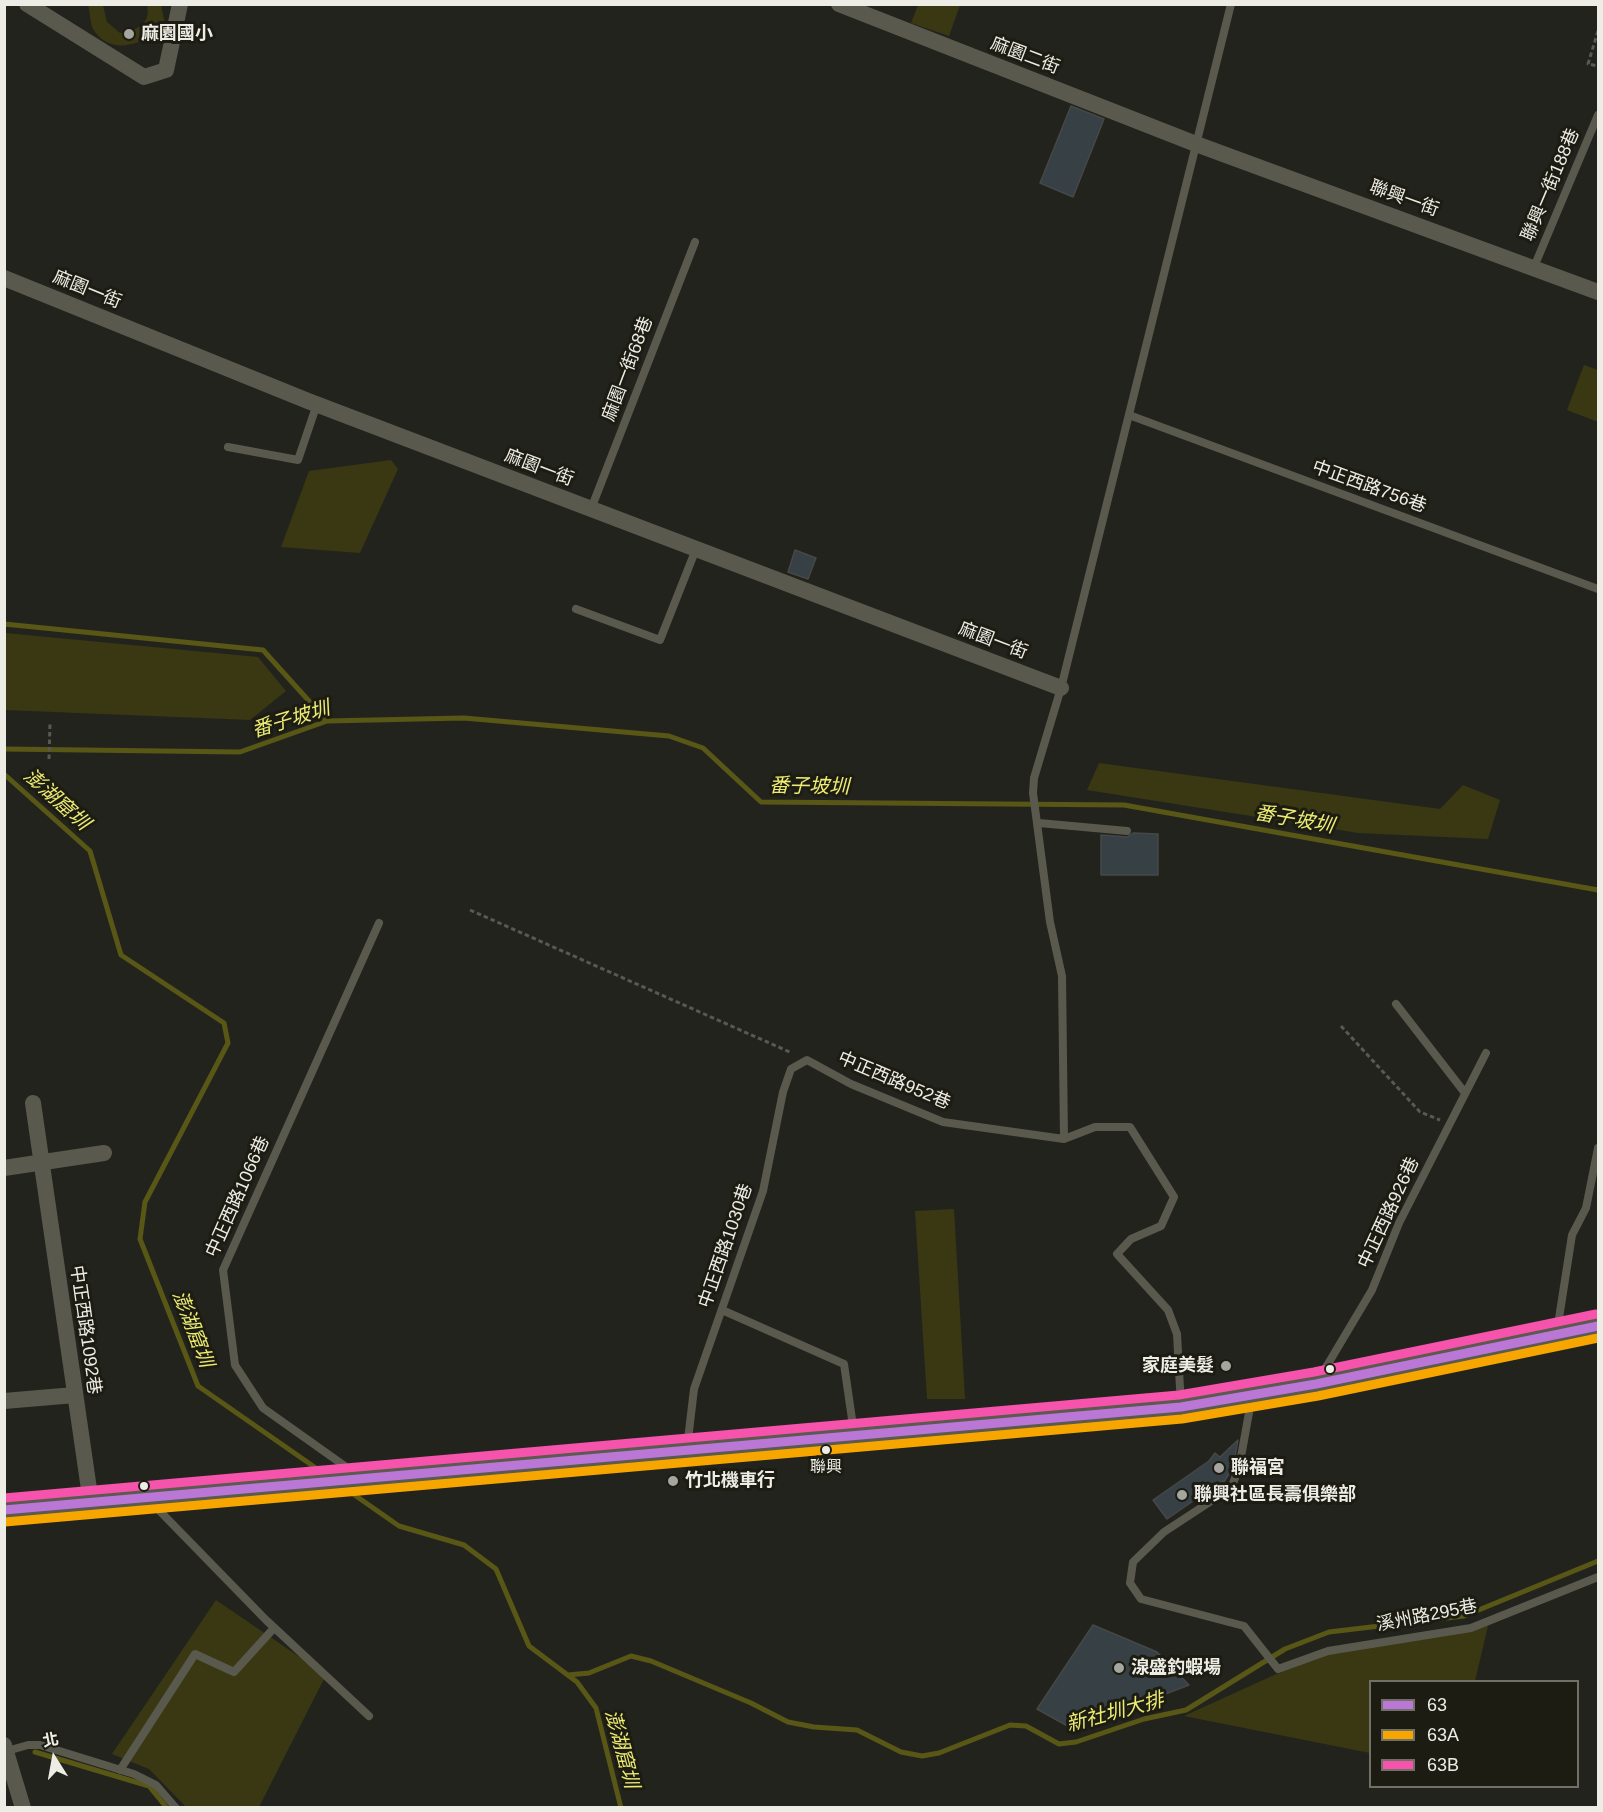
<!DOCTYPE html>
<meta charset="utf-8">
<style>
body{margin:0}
#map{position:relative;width:1603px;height:1812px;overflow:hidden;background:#23231e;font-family:Arial,"Noto Sans TC",sans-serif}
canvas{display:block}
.frame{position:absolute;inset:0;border:6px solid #edede6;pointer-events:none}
.legend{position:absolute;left:1369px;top:1680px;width:210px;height:108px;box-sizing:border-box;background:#1c1c12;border:2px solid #707067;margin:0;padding:8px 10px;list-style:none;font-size:18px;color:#edede6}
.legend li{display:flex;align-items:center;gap:12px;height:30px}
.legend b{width:30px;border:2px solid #707067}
.north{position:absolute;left:24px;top:1728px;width:60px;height:60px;-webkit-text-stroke:4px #1c1c12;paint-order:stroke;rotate:349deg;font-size:16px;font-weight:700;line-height:24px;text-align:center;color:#edede6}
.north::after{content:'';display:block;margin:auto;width:21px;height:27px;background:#edede6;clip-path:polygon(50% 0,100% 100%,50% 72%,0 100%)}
</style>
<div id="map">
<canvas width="1603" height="1812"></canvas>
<div class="frame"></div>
<ul class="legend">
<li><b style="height:8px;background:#ba77d6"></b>63</li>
<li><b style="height:8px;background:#f7a600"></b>63A</li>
<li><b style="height:8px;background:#f653ac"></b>63B</li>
</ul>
<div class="north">北</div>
</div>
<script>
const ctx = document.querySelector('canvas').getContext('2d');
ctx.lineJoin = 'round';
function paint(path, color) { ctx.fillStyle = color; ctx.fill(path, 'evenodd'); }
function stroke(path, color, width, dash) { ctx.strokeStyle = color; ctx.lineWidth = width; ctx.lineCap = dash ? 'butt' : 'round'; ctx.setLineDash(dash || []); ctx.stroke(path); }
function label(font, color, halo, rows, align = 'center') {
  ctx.font = font + ' Arial,"Noto Sans TC",sans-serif'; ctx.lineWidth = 6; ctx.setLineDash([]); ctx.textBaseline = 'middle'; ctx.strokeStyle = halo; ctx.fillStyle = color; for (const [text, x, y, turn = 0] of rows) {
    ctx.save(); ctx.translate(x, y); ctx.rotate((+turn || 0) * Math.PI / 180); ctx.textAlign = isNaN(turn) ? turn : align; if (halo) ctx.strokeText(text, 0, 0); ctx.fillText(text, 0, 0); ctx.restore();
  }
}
paint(new Path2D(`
 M88,5h15l4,17 13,11c18,-3 31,-9 27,-28h14l6,29 -12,3 -2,-3c-18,13 -45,19 -60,-5 -3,-6 -3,-18 -5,-24z
 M918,5h42l-11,31 -38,-13z
 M1584,365l14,5v52l-31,-12z
 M391,460l7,9 -38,84 -79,-6 28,-76z
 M5,633l253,24 28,34 -36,29 -245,-10z
 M1099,763l341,46 23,-24 37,15 -12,39 -130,-6 -271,-43z
 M954,1209l11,190h-38l-12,-188z
 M216,1600l110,75 -67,132h-73l-37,-38 -37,-15z
 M1488,1626l-13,55 -105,1v71l-186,-37 143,-65z`), '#393813');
stroke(new Path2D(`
 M4,624l259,26 64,71
 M4,749l236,3 87,-31 137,-3 205,18 34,12 58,54 363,3 474,85
 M4,774l86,77 31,104 103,68 4,20 -83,159 -5,37 58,147 125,87
 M346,1489l53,37 65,19 32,24 33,77 48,36 19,26 25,100
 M568,1675l21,-2 42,-17 20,5 100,42 37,19 26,5 43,3 44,22 21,4 17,-3 71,-28 16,1 33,18 17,-2 68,-23 42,-9 99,-61 44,-17 135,-16 134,-55
 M35,1752l114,34 18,22`), '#595716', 5);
const building = new Path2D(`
 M1071,106l33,13 -31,78 -33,-14z
 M795,550l21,8 -8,21 -20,-7z
 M1133,833l25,1v41h-57v-40l26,2z
 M1238,1440l-5,27 -9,15 -2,-1 -55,38 -14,-19 56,-39 6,-8 5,4z
 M1093,1625l64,27 32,33 -116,44 -36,-20z`);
paint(building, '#364045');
stroke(building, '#464848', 1.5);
stroke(new Path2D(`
 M1598,31l-10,33 10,2
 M49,759l1,-36
 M470,910l322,143
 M1341,1026l79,86 20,8`), '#595951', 3, [4.5, 3]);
stroke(new Path2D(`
 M1534,267l64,-152
 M1129,415l469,174
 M228,447l70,13 19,-56
 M591,509l104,-267
 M576,609l84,31 36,-91
 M1039,823l88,8
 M1396,1004l69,89
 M1064,1139l-2,-163 -12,-54 -17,-129 1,-15 27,-90 170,-684
 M722,1310l122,54 10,69
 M1557,1331l15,-96 14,-27 12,-60
 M1319,1379l53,-89 27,-67 87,-170
 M1252,1396l-13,72 -8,20 -67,44 -31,30 -3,21 11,16 103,27 34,43 50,-18 143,-23 127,-51
 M687,1448l7,-59 69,-198 20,-99 8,-23 16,-9 44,24 92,38 121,17 31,-12h35l44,70 -13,29 -30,13 -14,15 51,56 9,24 4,72
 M356,1474l-93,-66 -28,-43 -12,-95 156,-347
 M150,1501l116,119 103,96
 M7,1751l21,-6h12l94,29 22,11 20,23
 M120,1770l75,-116 39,18 40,-44`), '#59594e', 8);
stroke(new Path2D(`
 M27,4l117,73 22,-7 14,-66
 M839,4l357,140 402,148
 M4,278l304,123 753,287
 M33,1103l58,400
 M4,1168l100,-15
 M4,1401l71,-6
 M4,1745l19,63`), '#59594e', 16);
stroke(new Path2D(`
 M4,1510l1177,-103 135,-23 282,-58`), '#5a5a4e', 24);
stroke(new Path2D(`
 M4,1510l1177,-103 135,-23 282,-58`), '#ba77d6', 9);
stroke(new Path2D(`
 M5,1522l1177,-103 136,-23 280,-58`), '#f7a600', 9);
stroke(new Path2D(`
 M4,1498l1175,-103 135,-23 282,-58`), '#f653ac', 9);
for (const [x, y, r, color] of [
 [129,34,6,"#a6a6a0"],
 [1226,1366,6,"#a6a6a0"],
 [1330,1369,5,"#edede6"],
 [826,1450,5,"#edede6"],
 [1219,1468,6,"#a6a6a0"],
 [673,1481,6,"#a6a6a0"],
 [144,1486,5,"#edede6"],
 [1182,1495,6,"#a6a6a0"],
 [1119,1668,6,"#a6a6a0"]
]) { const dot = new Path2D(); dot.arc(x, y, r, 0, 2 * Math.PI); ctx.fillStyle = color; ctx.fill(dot); stroke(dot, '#1c1c12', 2); }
label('16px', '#edede6', '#1c1c12', [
 ["聯興",826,1468]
]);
label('bold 18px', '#edede6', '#1c1c12', [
 ["麻園國小",141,34],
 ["家庭美髮",1214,1366,"right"],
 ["聯福宮",1231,1468],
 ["竹北機車行",685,1481],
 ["聯興社區長壽俱樂部",1194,1495],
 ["湶盛釣蝦場",1131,1668]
], 'left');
label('18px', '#edede6', '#1c1c12', [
 ["麻園二街",1025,56,21],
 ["聯興一街188巷",1551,185,-67],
 ["聯興一街",1404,199,20],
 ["麻園一街",87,290,22],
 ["麻園一街68巷",628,369,-69],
 ["麻園一街",539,468,21],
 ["中正西路756巷",1369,487,20],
 ["麻園一街",993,641,21],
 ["中正西路952巷",894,1081,23],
 ["中正西路1066巷",238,1197,-66],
 ["中正西路926巷",1389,1213,-65],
 ["中正西路1030巷",726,1246,-71],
 ["中正西路1092巷",85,1330,82],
 ["溪州路295巷",1427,1616,-11]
]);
label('italic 20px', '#eceb73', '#1c1c12', [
 ["番子坡圳",291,720,-17],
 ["番子坡圳",809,787,1],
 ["澎湖窟圳",56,800,42],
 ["番子坡圳",1294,820,10],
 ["澎湖窟圳",192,1329,69],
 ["新社圳大排",1115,1713,-15],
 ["澎湖窟圳",621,1749,75]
]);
</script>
